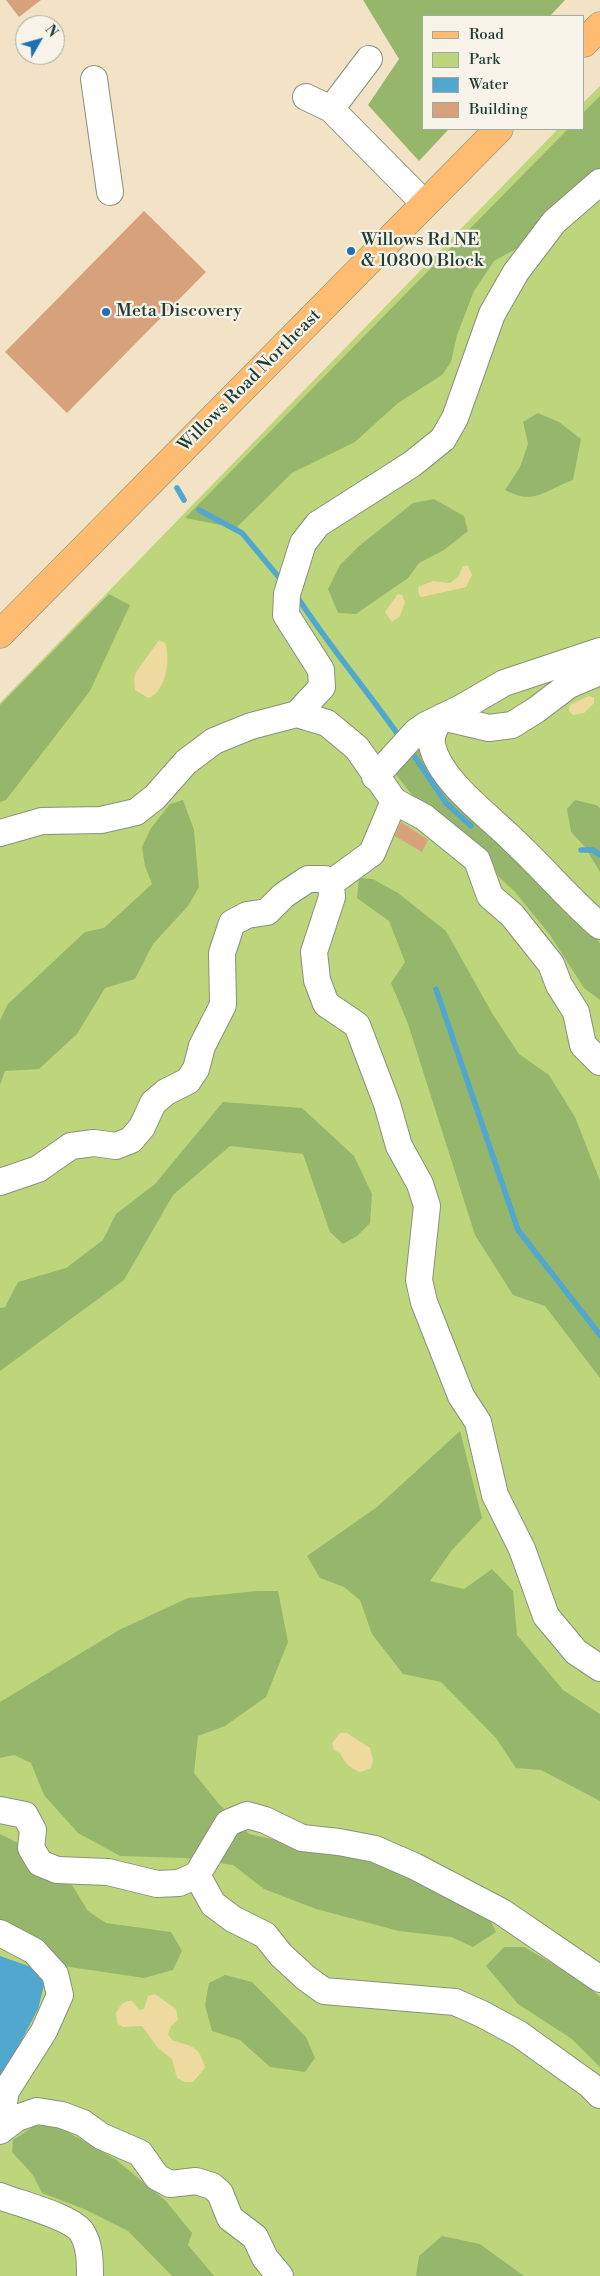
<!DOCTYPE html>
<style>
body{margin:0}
#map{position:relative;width:600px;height:2276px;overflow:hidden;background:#f2e2c6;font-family:"Libre Bodoni",serif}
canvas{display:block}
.legend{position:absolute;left:422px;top:15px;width:162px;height:115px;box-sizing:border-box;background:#f7f3e8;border:1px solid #a1aaa0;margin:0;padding:6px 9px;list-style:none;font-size:15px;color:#1f3d34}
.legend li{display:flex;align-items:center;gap:10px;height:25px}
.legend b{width:25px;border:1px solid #a1aaa0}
.north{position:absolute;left:15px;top:15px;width:50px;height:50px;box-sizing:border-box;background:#f7f3e8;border:1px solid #a1aaa0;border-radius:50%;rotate:52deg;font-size:14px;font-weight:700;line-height:20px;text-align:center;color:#1f3d34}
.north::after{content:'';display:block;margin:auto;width:18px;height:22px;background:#1f6fb2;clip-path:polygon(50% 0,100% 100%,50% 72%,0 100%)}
</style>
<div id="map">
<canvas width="600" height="2276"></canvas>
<ul class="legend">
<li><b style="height:6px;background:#fdbc70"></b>Road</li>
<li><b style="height:14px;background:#bdd67b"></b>Park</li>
<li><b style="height:14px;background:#51a7cd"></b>Water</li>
<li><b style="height:14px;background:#d7a17b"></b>Building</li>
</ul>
<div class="north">N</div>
</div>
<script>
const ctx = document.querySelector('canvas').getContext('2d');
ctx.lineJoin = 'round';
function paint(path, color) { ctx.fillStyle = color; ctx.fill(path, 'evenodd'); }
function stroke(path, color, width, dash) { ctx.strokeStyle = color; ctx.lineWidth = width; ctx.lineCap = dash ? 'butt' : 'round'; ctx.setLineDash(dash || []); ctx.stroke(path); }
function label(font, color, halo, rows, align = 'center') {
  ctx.font = font + ' "Libre Bodoni",serif'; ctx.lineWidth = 4.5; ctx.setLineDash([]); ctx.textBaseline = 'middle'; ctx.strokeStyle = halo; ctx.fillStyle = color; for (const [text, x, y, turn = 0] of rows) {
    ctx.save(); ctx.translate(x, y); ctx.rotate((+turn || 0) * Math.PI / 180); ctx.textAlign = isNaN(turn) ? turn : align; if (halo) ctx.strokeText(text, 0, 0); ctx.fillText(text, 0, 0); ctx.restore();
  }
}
paint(new Path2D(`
 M600,86v2190h-600v-1573l558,-574h26v-27z`), '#bdd67b');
paint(new Path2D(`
 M363,0h202l-15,16h-126v113h25l-30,32 -51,-56 31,-46z
 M600,96v75l-79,75 -27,15 -20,30 -17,44 -6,27 -9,13 -44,28 -43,39 -63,31 -56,55 -51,-10 383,-389h16v-17z
 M538,413l21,9 22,17 -8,41c-28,10 -38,26 -68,10l15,-23 8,-23 -5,-22z
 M434,499l30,17 4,15 -24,19 -25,13 -11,15 -52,36 -18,-1 -10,-24 12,-24 19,-19 54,-43z
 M109,594l21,11 -40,86 -84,109 -6,2v-97z
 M422,749l178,194v57l-16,-12 -34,-53 -35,-43 -50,-47 -38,-31 -33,-42 7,-17z
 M183,800l11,30 5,57 -11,19 -35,38 -18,35 -30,9 -28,46 -38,35 -34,2 -5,14v-65l8,-16 77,-72 19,-4 48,-44 -7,-18 -3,-19 9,-19 19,-24z
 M575,800l21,5 4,3v64l-15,-25 -14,-15 -4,-23z
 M359,878l14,1 25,14 48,38 46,82 27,41 30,21 26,42 25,64v197l-55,-72 -32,-11 -38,-60 -67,-211 -17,-41 14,-21 -16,-41 -32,-23z
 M223,1102l79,6 52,48 18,38 -2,29 -13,13 -14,8 -13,-12 -27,-78 -73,-8 -57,49 -49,85 -124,91v-63l5,-1 13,-25 48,-14 37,-28 13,-26 39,-30z
 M460,1431l22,87 -30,32 -22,31 34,8 28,-20 21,22 4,44 46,55 37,24v87l-59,-31 -25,-2 -20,-30 -55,-56 -38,-8 -31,-40 -12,-34 -16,-13 -24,-9 -13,-22 70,-49z
 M257,1591h21l10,51 -22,55 -41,29 -27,10 -4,37 24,30 31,31 49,11 53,5 117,50 23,22 5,10 -23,15 -22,-10 -52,-6 -83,-22 -52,-20 -31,-24 -48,-7 -65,-2 -42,-23 -34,-38 -13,-32 -17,-8 -14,3v-56l119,-72 69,-32z
 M0,1834l26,13 10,23 36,15 16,26 18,12 65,9 11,19 -9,19 -29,8 -81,-12 -63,-40z
 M504,1947h20l60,35 16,15v70l-28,-28 -54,-35 -32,-38z
 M225,1975l27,7 54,55 9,21 -10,14 -35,-5 -30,-27 -28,-9 -7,-26 4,-22z
 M54,2124l61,35 50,41 27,33 -4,12 26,31h-42l-44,-45 -44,-22 -42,-16 -9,-18 -21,-23 1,-12 21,-14z
 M442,2236l38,8 44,32h-108l3,-20z`), '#96b76b');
paint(new Path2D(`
 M463,566h5l4,9 -6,12 -44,10 -3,-2 -1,-8 15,-6 17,2 8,-6z
 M398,594l4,1 3,7 -5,14 -8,6 -7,-10z
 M159,640l6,3c6,15 1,50 -17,55l-13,-8 -1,-11 2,-7z
 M589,696l5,2v5l-10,10 -11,2 -4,-4 1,-6z
 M340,1733h7l23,15 3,12 -2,8 -11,4c-11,-4 -15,-9 -20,-19l-6,-3 -2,-7z
 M155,1994l21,15 2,11 -7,6 -3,8 4,6c19,7 27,4 33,28l-12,14h-8l-8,-4 -5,-19 -15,-12 -15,-21 -19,1 -6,-4 -1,-10c4,-7 7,-13 16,-12l7,9 5,-1 4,-13z`), '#eeda9e');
paint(new Path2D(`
 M0,1956l34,12 11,13 -7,28 -38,72z`), '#51a7cd');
stroke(new Path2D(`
 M177,488l7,12
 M199,510l43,23 40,48
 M298,598c31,48 68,91 101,138
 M415,757l31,46 25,23
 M581,850h12l7,5
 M436,989l82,241 82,105`), '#51a7cd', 5.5);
paint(new Path2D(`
 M6,0h35l-22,17z
 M144,211l62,61 -139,141 -62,-61z
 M401,822l27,18 -6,12 -27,-16z`), '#d7a17b');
const minor = new Path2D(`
 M94,79l16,113
 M306,97l25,12 94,95
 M331,109l38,-50
 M600,672l-31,13 -33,25 -24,15 -23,3 -47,-11c-6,8 -12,17 -10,28 8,36 55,69 81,95 30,28 56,59 87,86
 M297,714l25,-27 -1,-17 -35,-55 1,-21 16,-51 15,-19 94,-60 31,-25 12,-21 37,-104 24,-42 38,-50 46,-40
 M375,777l41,-45 10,-7 35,-17 43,-25 96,-32
 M0,833l42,-12 59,-1 35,-8 19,-15 31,-35 28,-21 37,-15 46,-12 30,9 30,25 37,53 30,16 53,43 13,36 22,19 39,49 8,21 17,27 7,33 17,17
 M331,883l41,-30 22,-52
 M0,1182l38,-13 33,-23 23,-3 22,3 15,-6 11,-13 11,-24 13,-11 22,-11 8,-12 6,-23 21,-41 -1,-52 10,-30 15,-8 20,-3 17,-17 24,-16h17l6,4 1,14 -18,55 3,28 9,24 31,21 30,79 12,42 21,38 7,22 -8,74 5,22 37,94 17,26 17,73 27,54 24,67 30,36 24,16
 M0,1810l25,5 8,15 -2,18 9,15 17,7 51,2 49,12 22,-1 18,-8 31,-52 19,-8 18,5 37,18 37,4 36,7 39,17 88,46 98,67
 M197,1875l16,29 20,15 32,16 16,20 25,23 18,13 131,11 27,12 37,20 71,51 10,10
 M0,1933l34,18 21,23 5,21 -16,36 -38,60 -6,34
 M0,2131l17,-13 20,-7 25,4 21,8 18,13 39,17 17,24 13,7 26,-3 16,5 8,7 10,25 25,19 10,21 15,18
 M0,2196c20,8 69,20 81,35 9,13 9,31 9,45`);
const major = new Path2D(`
 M584,43l16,-17
 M0,634l499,-505`);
stroke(minor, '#88907d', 28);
stroke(major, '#88907d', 29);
stroke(minor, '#fff', 26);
stroke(major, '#fdbc70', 28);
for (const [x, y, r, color] of [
 [351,251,5,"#1f6fb2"],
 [106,312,5,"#1f6fb2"]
]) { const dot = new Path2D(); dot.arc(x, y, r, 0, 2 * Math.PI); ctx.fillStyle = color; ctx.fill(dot); stroke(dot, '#f7f3e8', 2); }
label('18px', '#1f3d34', '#f7f3e8', [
 ["Willows Rd NE",361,241],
 ["& 10800 Block",361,262],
 ["Meta Discovery",116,312]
], 'left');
label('18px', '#1f3d34', '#f7f3e8', [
 ["Willows Road Northeast",250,381,-45]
]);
</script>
